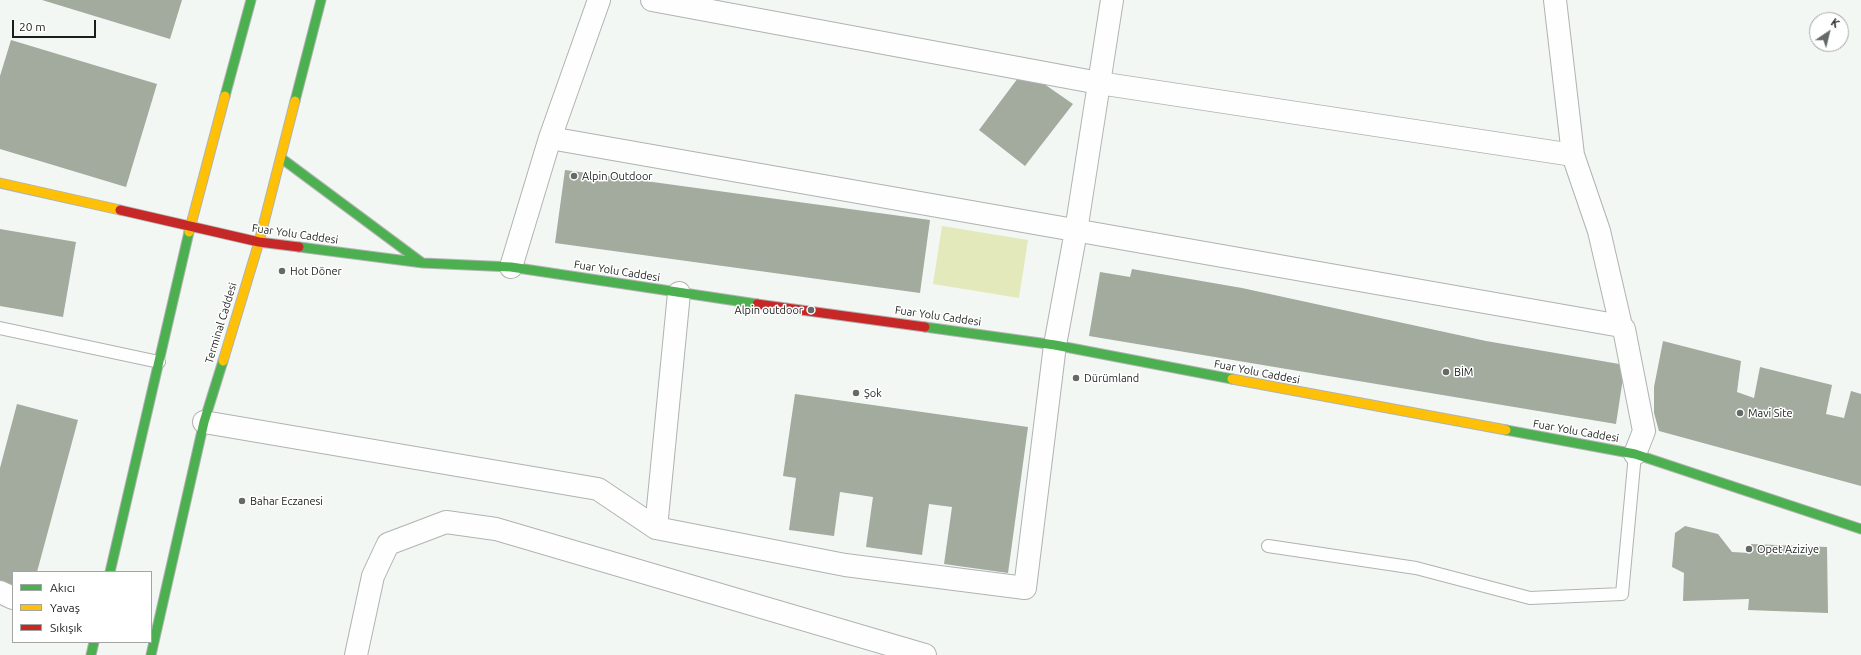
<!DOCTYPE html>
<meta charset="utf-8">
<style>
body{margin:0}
#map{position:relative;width:1861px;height:655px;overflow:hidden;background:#f2f7f4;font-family:Ubuntu,sans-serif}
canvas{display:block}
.legend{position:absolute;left:12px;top:571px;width:140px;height:72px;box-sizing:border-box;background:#fff;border:1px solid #a3a5a4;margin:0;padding:5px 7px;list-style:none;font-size:12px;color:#1a1e1b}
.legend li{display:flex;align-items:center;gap:8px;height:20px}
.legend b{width:20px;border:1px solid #a3a5a4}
.north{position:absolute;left:1809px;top:12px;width:40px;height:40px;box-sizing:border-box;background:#fff;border:1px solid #a3a5a4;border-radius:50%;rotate:35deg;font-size:11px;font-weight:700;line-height:16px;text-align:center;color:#1a1e1b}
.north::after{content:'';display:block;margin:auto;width:14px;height:18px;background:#666a67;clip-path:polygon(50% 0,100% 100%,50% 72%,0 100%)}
.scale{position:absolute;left:12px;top:20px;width:84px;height:18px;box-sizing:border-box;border:2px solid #1a1e1b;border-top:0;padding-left:5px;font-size:12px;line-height:14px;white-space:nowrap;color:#1a1e1b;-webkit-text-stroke:3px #fff;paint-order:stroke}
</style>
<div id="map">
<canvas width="1861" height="655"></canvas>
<ul class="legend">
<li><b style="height:5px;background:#4caf50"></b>Akıcı</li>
<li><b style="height:5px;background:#ffc107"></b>Yavaş</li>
<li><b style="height:5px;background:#c62828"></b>Sıkışık</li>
</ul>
<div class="north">K</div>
<div class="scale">20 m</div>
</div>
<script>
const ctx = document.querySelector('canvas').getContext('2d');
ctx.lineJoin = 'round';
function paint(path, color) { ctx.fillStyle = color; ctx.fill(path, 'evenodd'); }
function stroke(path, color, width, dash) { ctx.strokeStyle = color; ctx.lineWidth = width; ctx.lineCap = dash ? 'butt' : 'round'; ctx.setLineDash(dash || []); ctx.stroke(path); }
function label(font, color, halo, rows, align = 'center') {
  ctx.font = font + ' Ubuntu,sans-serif'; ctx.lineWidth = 3; ctx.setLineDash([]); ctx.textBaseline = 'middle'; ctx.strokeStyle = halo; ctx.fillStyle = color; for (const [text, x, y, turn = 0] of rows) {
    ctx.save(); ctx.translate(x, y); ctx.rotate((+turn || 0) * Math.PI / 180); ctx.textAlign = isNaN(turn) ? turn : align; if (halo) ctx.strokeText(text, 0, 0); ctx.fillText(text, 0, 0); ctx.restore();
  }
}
paint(new Path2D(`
 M942,226l86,14 -9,58 -86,-14z`), '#e4e9bc');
paint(new Path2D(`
 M42,0h140l-12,39z
 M11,40l146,44 -31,103 -126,-38v-73z
 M1024,70l49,34 -48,62 -46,-36z
 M565,170l365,50 -10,73 -365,-50z
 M0,229l76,13 -13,75 -63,-11z
 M1132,269l110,19 244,53 139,24 -9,59 -527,-88 11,-64 30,5z
 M1663,341l78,20 -4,31 17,6 6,-31 72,18 -6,29 18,4 7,-27 10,3v92l-202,-55 -5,-18v-26z
 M795,394l233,33 -20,146 -64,-9 8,-57 -23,-3 -7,51 -56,-8 7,-50 -33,-5 -6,44 -45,-6 7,-52 -13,-2z
 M17,404l61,16 -41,152h-24v14l-13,-3v-115z
 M1685,526l33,8 14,18 18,1 1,-9 76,3 1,66 -80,-3 1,-11 -66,2 1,-28 -12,-6 3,-34z`), '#a2ab9d');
const lane = new Path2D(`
 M0,328l159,34
 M1268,546l148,22 114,30 92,-4 13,-140`);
const street = new Path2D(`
 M652,0l447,83 474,72
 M1555,0l18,155 26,76 22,95 3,3 20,102 -9,23
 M550,138l1071,188
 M511,267l39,-129 49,-138
 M204,422l394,67 58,39 189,37 180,23 30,-243 21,-114 36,-231
 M656,528l23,-235
 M0,592l13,6
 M356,655l17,-79 15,-32 58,-22 50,7 429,126`);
const fast = new Path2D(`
 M225,96l26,-96
 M295,101l26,-101
 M281,158l140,104
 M299,247l124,16 88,4 246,37
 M925,327l130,18 177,34
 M1506,430l129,24 226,75
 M110,572l79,-340
 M91,655l3,-13
 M151,655l53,-233 19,-61`);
const slow = new Path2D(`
 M0,183l120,27
 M189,232l36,-136
 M223,361l36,-119 36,-141
 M1232,379l274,51`);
const jam = new Path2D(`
 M120,210l139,32 40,5
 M757,304l168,23`);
stroke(lane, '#b0b3b1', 14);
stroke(street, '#b0b3b1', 24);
stroke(fast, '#b0b3b1', 11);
stroke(slow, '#b0b3b1', 11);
stroke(jam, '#b0b3b1', 11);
stroke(lane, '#fdfefd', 12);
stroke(street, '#fdfefd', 22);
stroke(fast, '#4caf50', 9);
stroke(slow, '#ffc107', 9);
stroke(jam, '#c62828', 9);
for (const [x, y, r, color] of [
 [574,176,4,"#666a67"],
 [282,271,4,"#666a67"],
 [811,310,4,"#666a67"],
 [1446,372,4,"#666a67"],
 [1076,378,4,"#666a67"],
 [856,393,4,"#666a67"],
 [1740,413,4,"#666a67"],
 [242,501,4,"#666a67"],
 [1749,549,4,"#666a67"]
]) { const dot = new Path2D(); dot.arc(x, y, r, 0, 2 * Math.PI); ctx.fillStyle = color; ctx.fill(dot); stroke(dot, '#fff', 1.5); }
label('11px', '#1a1e1b', '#fff', [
 ["Alpin Outdoor",582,176],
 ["Hot Döner",290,271],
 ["Alpin outdoor",803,310,"right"],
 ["BİM",1454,372],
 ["Dürümland",1084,378],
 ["Şok",864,393],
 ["Mavi Site",1748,413],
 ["Bahar Eczanesi",250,501],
 ["Opet Aziziye",1757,549]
], 'left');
label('11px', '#1a1e1b', '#fff', [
 ["Fuar Yolu Caddesi",295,234,8],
 ["Fuar Yolu Caddesi",617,271,9],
 ["Fuar Yolu Caddesi",938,316,8],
 ["Terminal Caddesi",221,323,-73],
 ["Fuar Yolu Caddesi",1257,372,11],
 ["Fuar Yolu Caddesi",1576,431,10]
]);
</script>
